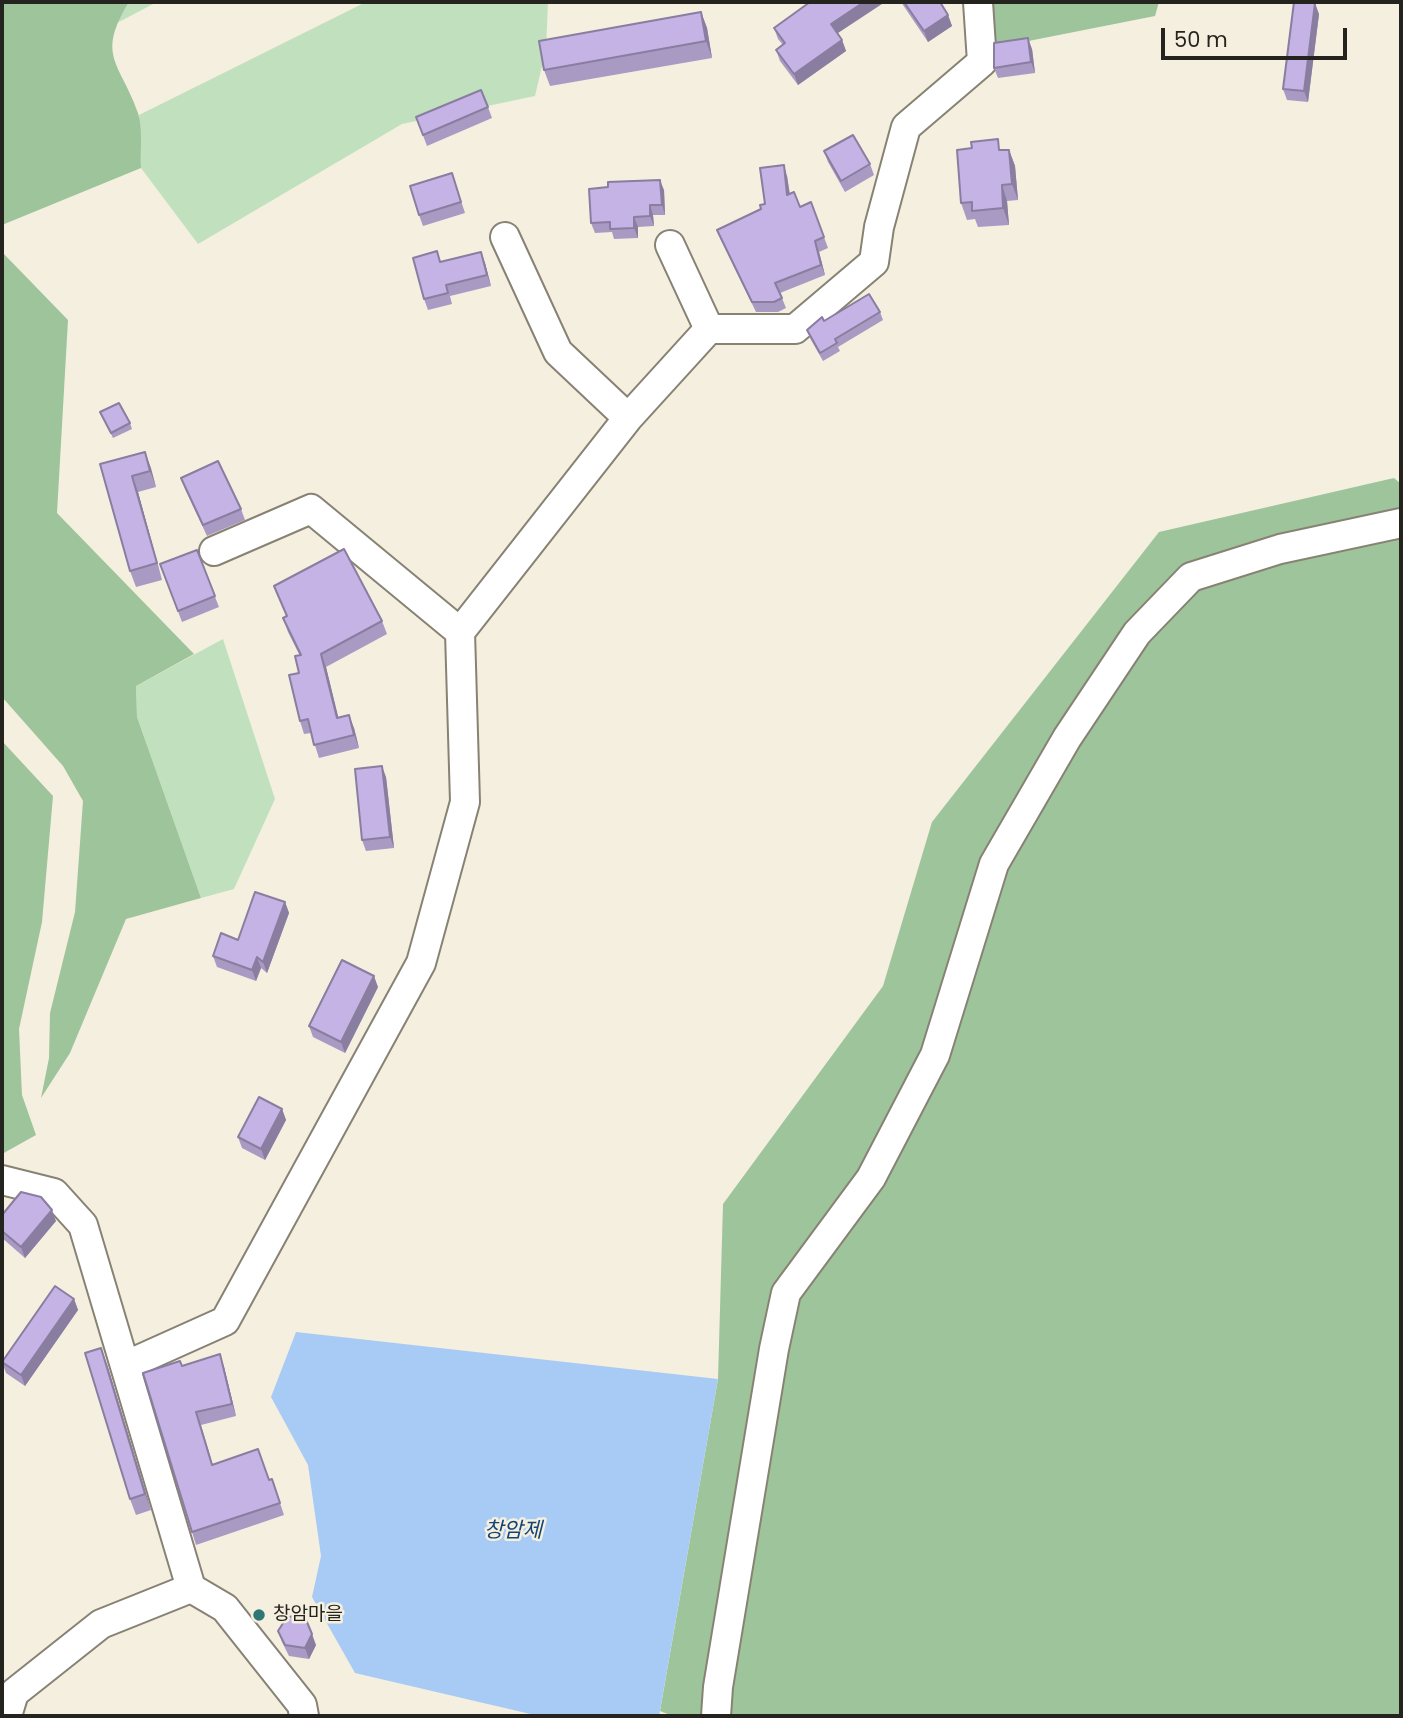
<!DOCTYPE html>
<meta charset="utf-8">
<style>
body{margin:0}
#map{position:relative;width:1403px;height:1718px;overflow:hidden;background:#f5efdf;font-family:Poppins,sans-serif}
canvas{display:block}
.frame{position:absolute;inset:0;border:4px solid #25231d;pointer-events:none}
.scale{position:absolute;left:1161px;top:28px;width:186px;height:32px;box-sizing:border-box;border:4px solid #25231d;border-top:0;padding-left:9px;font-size:21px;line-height:24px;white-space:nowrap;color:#25231d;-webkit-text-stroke:5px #f5efdf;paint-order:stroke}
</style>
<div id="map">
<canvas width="1403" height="1718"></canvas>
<div class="frame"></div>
<div class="scale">50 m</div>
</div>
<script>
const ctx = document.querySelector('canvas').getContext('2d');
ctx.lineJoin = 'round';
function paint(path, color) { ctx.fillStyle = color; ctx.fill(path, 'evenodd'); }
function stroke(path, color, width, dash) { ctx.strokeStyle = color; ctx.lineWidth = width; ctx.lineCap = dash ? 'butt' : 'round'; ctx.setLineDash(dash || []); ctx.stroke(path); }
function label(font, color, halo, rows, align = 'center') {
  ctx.font = font + ' Poppins,"Noto Sans KR",sans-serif'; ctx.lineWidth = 5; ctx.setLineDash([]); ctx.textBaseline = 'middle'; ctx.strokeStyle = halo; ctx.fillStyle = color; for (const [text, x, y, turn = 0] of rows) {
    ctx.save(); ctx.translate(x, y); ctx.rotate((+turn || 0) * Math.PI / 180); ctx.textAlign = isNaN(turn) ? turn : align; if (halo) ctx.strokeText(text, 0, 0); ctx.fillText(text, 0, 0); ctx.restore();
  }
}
paint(new Path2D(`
 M129,2h28l-42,22z
 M366,2h182l-2,47 -11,47 -133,28 -204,120 -57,-76 -2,-53z
 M223,639l52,160 -41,90 -33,9 -64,-181 -1,-31z`), '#c1e1be');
paint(new Path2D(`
 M2,2h127c-34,55 -8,61 9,111 5,16 2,38 3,55l-139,57z
 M987,2h172l-4,14 -167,33z
 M2,252l66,68 -11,193 137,141 -58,32 1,31 64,181 -75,21 -56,134 -29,45 8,-40 1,-45 25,-101 8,-111 -20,-35 -61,-69z
 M1394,478l7,6v1232h-728l-13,-5 58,-332 5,-175 160,-218 49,-164 227,-290z
 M2,741l51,55 -11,126 -23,107 3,66 14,40 -34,19z`), '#9ec49b');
paint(new Path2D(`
 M296,1332l422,47 -59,337h-120l-184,-43 -43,-76 9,-41 -13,-91 -37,-68z`), '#a7cbf4');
const street = new Path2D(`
 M505,237l53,115 70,66
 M670,245l39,84
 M214,551l97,-42 149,123
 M2,1180l52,13 29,32 108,363 34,20 77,97 2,11
 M127,1365l98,-44 196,-358 44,-161 -5,-170 168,-214 81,-89h86l79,-67 5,-35 27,-100 76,-65 -4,-60
 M7,1716l7,-23 87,-69 90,-36
 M716,1716l2,-29 56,-338 12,-56 85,-115 64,-123 59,-191 73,-126 70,-105 54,-56 89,-28 121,-26`);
stroke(street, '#878274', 32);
stroke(street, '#fff', 28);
paint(new Path2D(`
 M901,2h39l8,13 4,11 -24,16z
 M701,12l6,16 5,30 -162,28 -6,-16z
 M1319,14l-11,88 -21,-2 -4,-11z
 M774,28l63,5 5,7 4,11 -48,34 -18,-24 -4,-11 7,-5 -5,-6z
 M1032,49l3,24 -37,5 -4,-10z
 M488,107l4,11 -65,28 -11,-29z
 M1002,150h7l6,16 3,34 -11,1 2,24 -31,2 -3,-8 -8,1 -6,-17z
 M824,151l46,13 4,11 -29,17 -17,-30z
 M452,173l13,40 -42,13 -4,-11z
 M787,176l3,18 34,43 4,11 -9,4 6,23 -45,18 6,15 -8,4h-22l-35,-72 -4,-10 44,-21z
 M664,190l1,25h-12l1,11 -16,1v11l-24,1 -2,-7 -17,1 -4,-10z
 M441,262l44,1 6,23 -41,10 2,8 -24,6 -4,-11z
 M880,312l3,8 -45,27 2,4 -17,10 -13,-23 -3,-8z
 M100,412l30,11 2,6 -19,9z
 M145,452l11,35 -18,5 24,88 -26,7 -6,-16 -30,-107z
 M181,478l60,31 4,11 -38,16 -22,-47z
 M197,550l22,57 -37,15 -22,-58z
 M274,586l108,35 5,13 -61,33 12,51 16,10 5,20 -40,10 -8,-25 -7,1 -4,-13 -1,-48 1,-17 -12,-24 -5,-14 4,-1z
 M386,777l8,71 -28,3 -4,-11z
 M285,902l4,11 -22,60 -6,-5 -5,13 -39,-14 -4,-11 25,-16z
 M378,987l-33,66 -32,-16 -4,-11z
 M282,1109l4,11 -21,40 -23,-12 -4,-11z
 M2,1215l54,6 -31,37 -23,-20z
 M74,1299l4,11 -53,76 -19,-13 -4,-11z
 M107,1364l44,146 -15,5 -6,-16z
 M182,1366l42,1 12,49 -35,9 12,40 56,14h3l12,36 -88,30 -4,-13z
 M278,1631l38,14 -7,14 -20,-3 -7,-14z`), '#a99ac4');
paint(new Path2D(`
 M864,2h21l-50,33 -4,-11z
 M1315,3l4,11 -11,88 -4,-11z
 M701,12l6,16 5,30 -6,-17z
 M948,15l4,11 -24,16 -4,-11z
 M1028,38l4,11 3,24 -4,-11z
 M842,40l4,11 -48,34 -4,-11z
 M1009,150l6,16 3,34 -6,-16z
 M784,165l3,11 4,29 -4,-10z
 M660,180l4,10 1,25 -3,-10z
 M1002,185l5,16 2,24 -6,-17z
 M650,205l3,10 1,11 -4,-10z
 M634,217l4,10v11l-4,-10z
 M815,241l4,11 6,23 -4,-10z
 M481,252l4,11 6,23 -4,-11z
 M145,452l6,16 5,19 -6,-16z
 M132,476l6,16 24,88 -5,-17z
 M321,654l5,13 16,65 -5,-14z
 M349,715l5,13 5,20 -5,-13z
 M382,766l4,11 8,71 -4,-11z
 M285,902l4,11 -22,60 -4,-11z
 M257,957l4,11 -5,13 -4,-11z
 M374,976l4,11 -33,66 -4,-11z
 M282,1109l4,11 -21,40 -4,-11z
 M52,1210l4,11 -31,37 -4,-11z
 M74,1299l4,11 -53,76 -4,-11z
 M101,1348l6,16 44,146 -6,-16z
 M220,1354l4,13 12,49 -4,-12z
 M312,1634l4,11 -7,14 -4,-11z`), '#897da0');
const building = new Path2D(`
 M810,2h54l-33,22 11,16 -48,34 -18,-24 9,-7 -11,-15z
 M904,2h36l8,13 -24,16z
 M1294,2l21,1 -11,88 -21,-2z
 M701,12l5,29 -162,29 -5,-29z
 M1028,38l3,24 -37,6v-25z
 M481,90l7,17 -65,28 -7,-18z
 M853,135l17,29 -29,17 -17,-30z
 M998,139l1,11h10l3,34 -10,1 1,23 -31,3v-9l-11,1 -4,-53 15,-2 -1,-6z
 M784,165l3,30 7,-3 6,15 11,-5 13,35 -9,4 6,24 -46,18 7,15 -8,4h-22l-35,-72 44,-21 -1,-4 5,-1 -5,-36z
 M452,173l9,29 -42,13 -9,-29z
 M660,180l2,25h-12v11l-16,1v11l-24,1v-7l-19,1 -2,-34 19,-2v-5z
 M437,251l3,11 41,-10 6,23 -41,10 2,8 -24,6 -11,-41z
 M869,294l11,18 -45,27 2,4 -17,10 -13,-23 15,-13 2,4z
 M119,403l11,20 -19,10 -11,-21z
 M145,452l5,19 -18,5 25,87 -27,8 -30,-107z
 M218,461l23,48 -38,16 -22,-47z
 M344,549l38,72 -61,33 16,64 12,-3 5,20 -40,10 -6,-26 -8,2 -11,-46 10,-2 -4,-17 6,-1 -18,-37 4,-2 -13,-30z
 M197,550l18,46 -37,15 -18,-47z
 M382,766l8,71 -28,3 -7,-71z
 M255,892l30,10 -22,60 -6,-5 -5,13 -39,-14 8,-23 17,7z
 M342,960l32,16 -33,66 -32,-16z
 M259,1097l23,12 -21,40 -23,-12z
 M21,1192l20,5 11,13 -31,37 -19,-16v-16z
 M55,1286l19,13 -53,76 -19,-13z
 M101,1348l44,146 -15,5 -45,-146z
 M220,1354l12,50 -36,8 16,53 46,-16 11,31 3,-1 8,24 -88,29 -49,-159 37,-12 2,5z
 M304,1615l8,19 -7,14 -20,-3 -7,-14 9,-14z`);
paint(building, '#c4b3e4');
stroke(building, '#897da0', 2);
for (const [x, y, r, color] of [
 [259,1615,7,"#2e7774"]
]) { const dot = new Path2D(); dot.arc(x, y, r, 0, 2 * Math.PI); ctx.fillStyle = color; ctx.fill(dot); stroke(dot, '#f5efdf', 2.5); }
label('19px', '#25231d', '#f5efdf', [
 ["창암마을",273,1615]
], 'left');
label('italic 21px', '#124476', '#f5efdf', [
 ["창암제",513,1532]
]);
</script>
